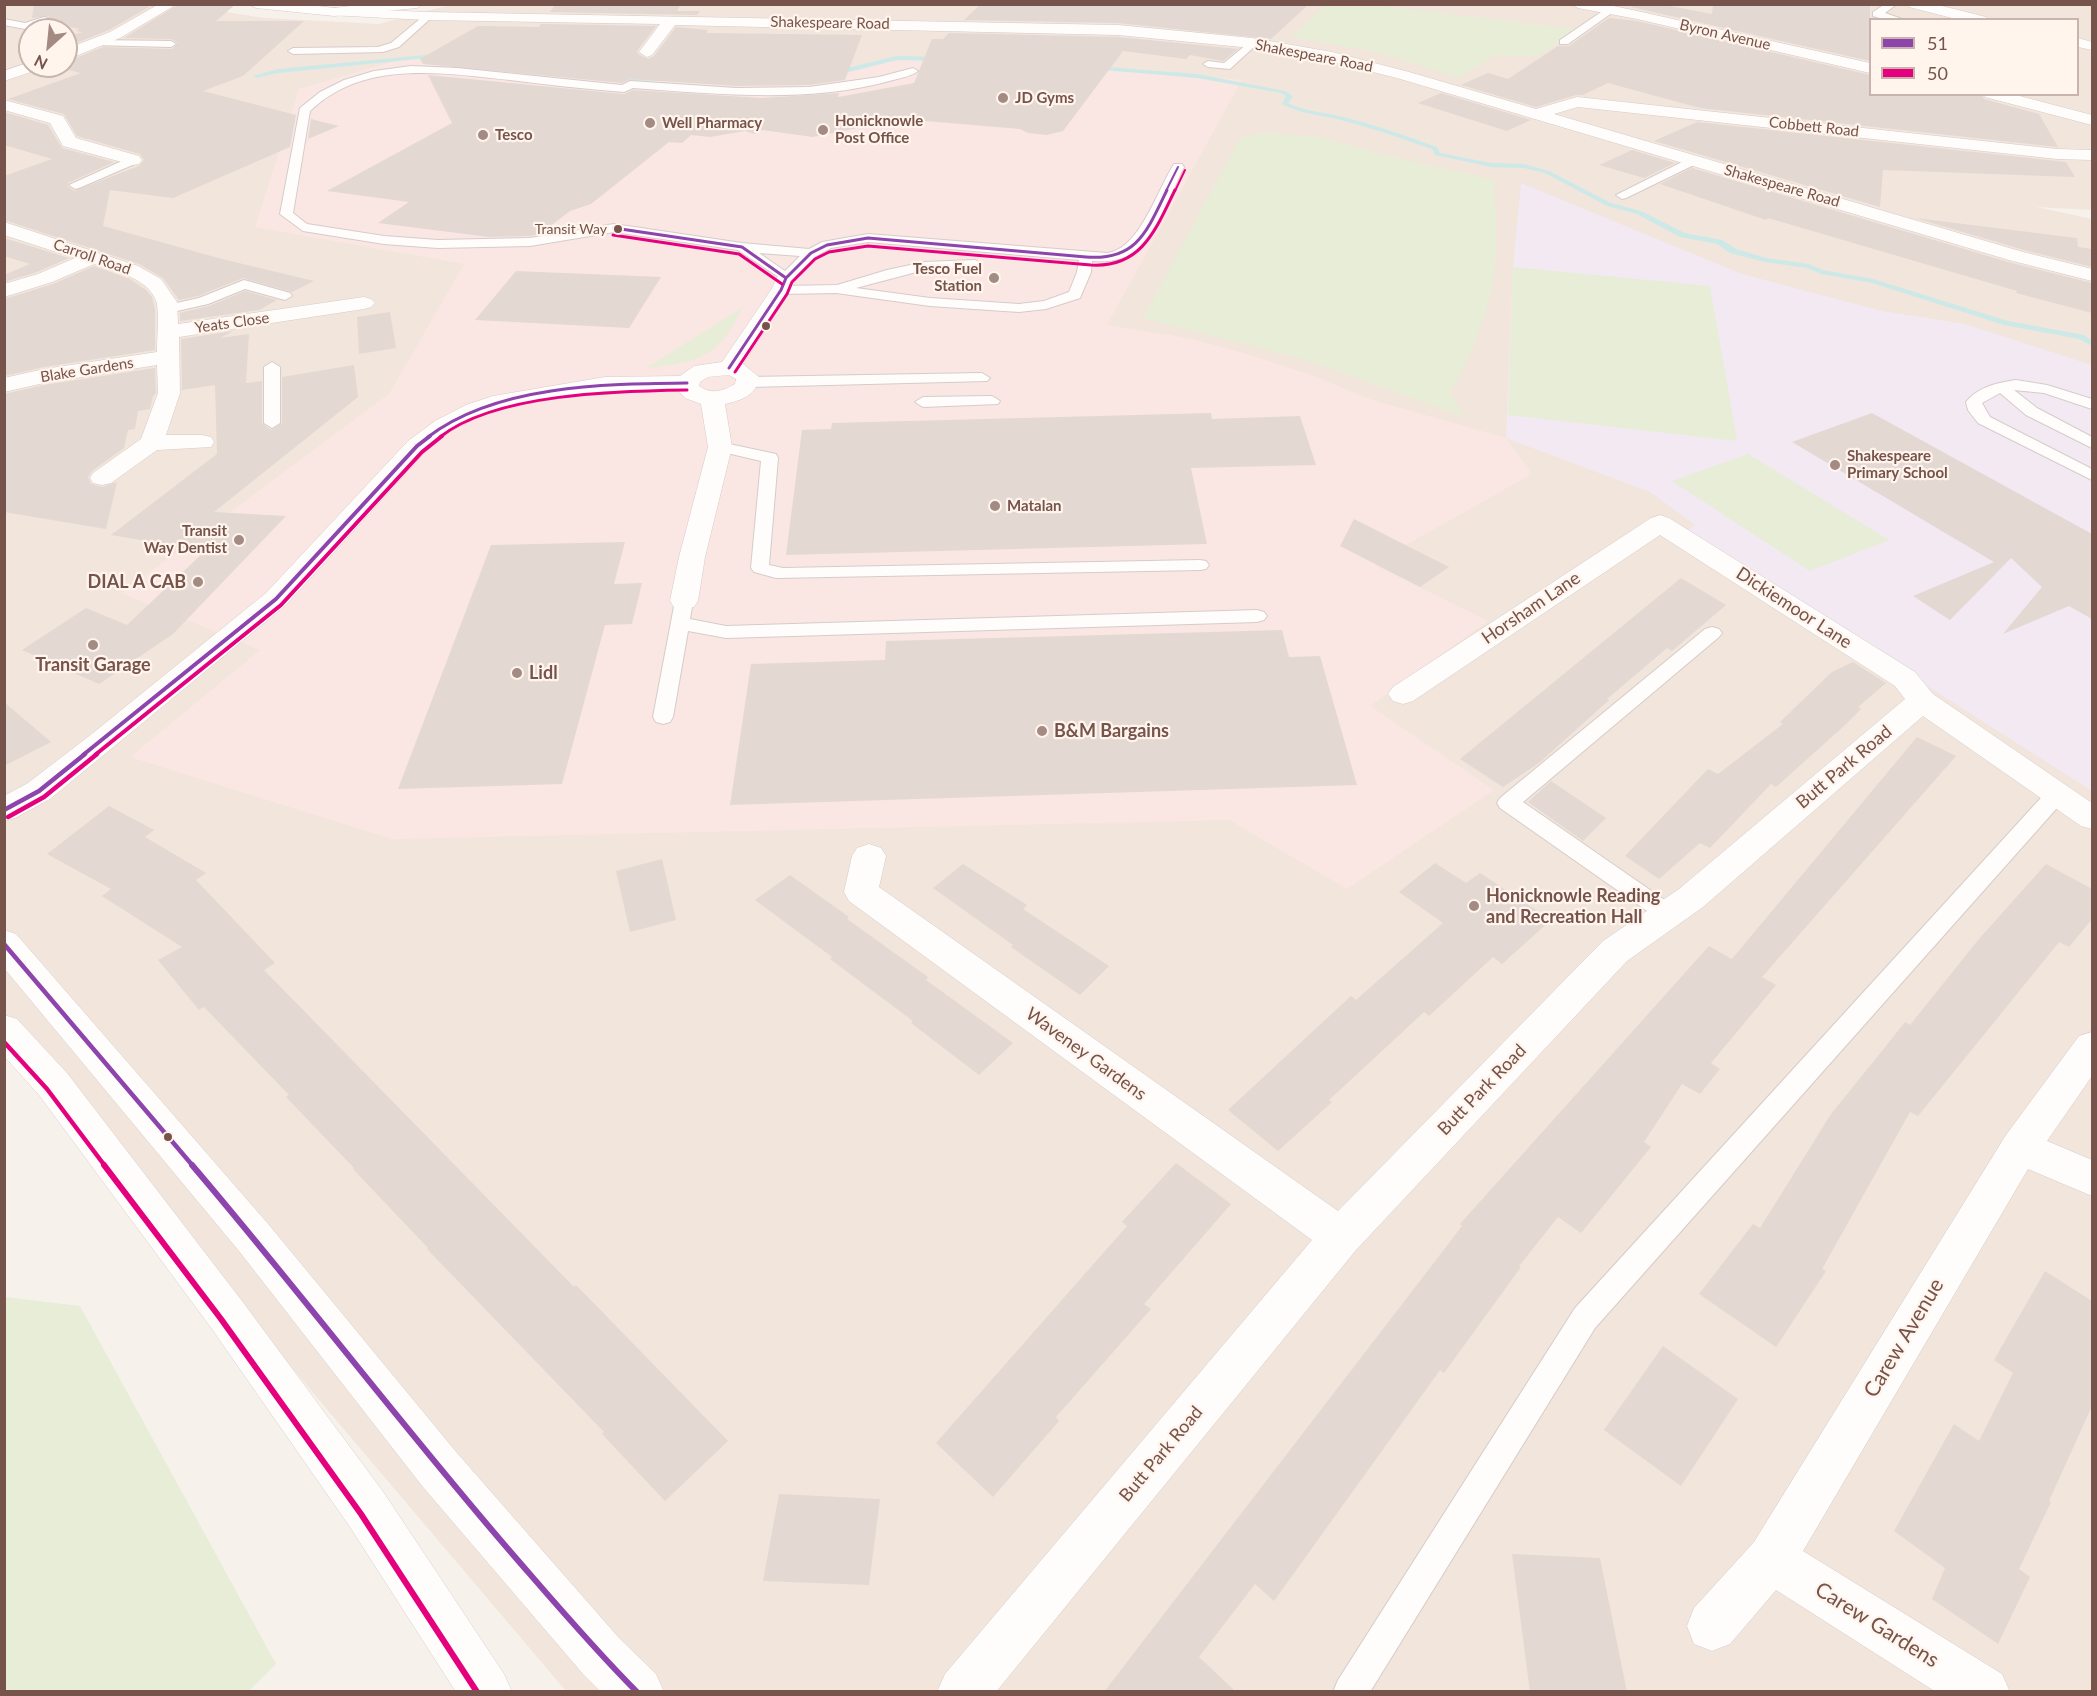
<!DOCTYPE html>
<style>
body{margin:0}
#map{position:relative;width:2097px;height:1696px;overflow:hidden;background:#f7f1ec;font-family:Lato,sans-serif}
canvas{display:block}
.frame{position:absolute;inset:0;border:6px solid #76534b;pointer-events:none}
.legend{position:absolute;left:1869px;top:18px;width:210px;height:78px;box-sizing:border-box;background:#fff5ed;border:2px solid #c8b4ac;margin:0;padding:8px 10px;list-style:none;font-size:18px;color:#76534b}
.legend li{display:flex;align-items:center;gap:12px;height:30px}
.legend b{width:30px;border:2px solid #c8b4ac}
.north{position:absolute;left:18px;top:18px;width:60px;height:60px;box-sizing:border-box;background:#fff5ed;border:2px solid #c8b4ac;border-radius:50%;rotate:207deg;font-size:16px;font-weight:700;line-height:24px;text-align:center;color:#76534b}
.north::after{content:'';display:block;margin:auto;width:21px;height:27px;background:#a38a83;clip-path:polygon(50% 0,100% 100%,50% 72%,0 100%)}
</style>
<div id="map">
<canvas width="2097" height="1696"></canvas>
<div class="frame"></div>
<ul class="legend">
<li><b style="height:8px;background:#8e44ad"></b>51</li>
<li><b style="height:8px;background:#e5007d"></b>50</li>
</ul>
<div class="north">N</div>
</div>
<script>
const ctx = document.querySelector('canvas').getContext('2d');
ctx.lineJoin = 'round';
function paint(path, color) { ctx.fillStyle = color; ctx.fill(path, 'evenodd'); }
function stroke(path, color, width, dash) { ctx.strokeStyle = color; ctx.lineWidth = width; ctx.lineCap = dash ? 'butt' : 'round'; ctx.setLineDash(dash || []); ctx.stroke(path); }
function label(font, color, halo, rows, align = 'center') {
  ctx.font = font + ' Lato,sans-serif'; ctx.lineWidth = 4.5; ctx.setLineDash([]); ctx.textBaseline = 'middle'; ctx.strokeStyle = halo; ctx.fillStyle = color; for (const [text, x, y, turn = 0] of rows) {
    ctx.save(); ctx.translate(x, y); ctx.rotate((+turn || 0) * Math.PI / 180); ctx.textAlign = isNaN(turn) ? turn : align; if (halo) ctx.strokeText(text, 0, 0); ctx.fillText(text, 0, 0); ctx.restore();
  }
}
paint(new Path2D(`
 M453,4l1639,1v205l-56,-3 56,12v1472h-1526l-561,-661v-1025h175l84,13 115,6zM1870,20h208v74h-208zM30,30h36v36h-36z`), '#f2e5dc');
paint(new Path2D(`
 M938,56l304,24 -135,245 81,13 52,14 71,23 61,25 134,38 26,36 -135,76 -22,15 113,56 -118,85 124,84 -147,99 -118,-69 -837,19 -262,-82 130,-107 -139,-57 268,-199 75,-130 -209,-37 44,-138 106,-31 210,16 129,5z`), '#fae7e3');
paint(new Path2D(`
 M1521,183l221,91 140,37 83,13 127,41v426l-407,-259 10,-7 -45,-33 -144,-54 7,-171z`), '#f2e9f3');
paint(new Path2D(`
 M1326,4l55,2 196,23 -38,27h-45l-35,22 -78,-25 -89,-16z
 M1264,133l56,4 56,16 118,27c0,23 3,46 2,69 -2,55 -21,96 -45,144l14,24 -165,-59 -157,-40 97,-180z
 M1513,267l197,19 27,155 -229,-26z
 M743,307c-7,13 -15,29 -26,39 -17,17 -48,19 -71,22z
 M1748,454l141,86 -79,31 -138,-90z
 M5,1297l75,9 196,358 -27,27h-244z`), '#e7edd7');
paint(new Path2D(`
 M436,54l2,3 -160,16 -22,5 -3,-2 25,-7z
 M897,56l42,1 3,2 -3,2 -42,-1 -48,12 -16,2 -3,-2z
 M1094,66l103,8 88,17 8,5 -5,7c17,9 40,9 59,15 31,8 60,18 90,29l3,6 51,10 33,1 25,7 62,32 30,8 44,22 37,7 14,9 30,9 43,6 14,6 50,9 135,42 76,14 8,6v5l-13,-7 -75,-14 -132,-42 -51,-9 -14,-6 -42,-6 -35,-9 -13,-9 -37,-7 -43,-23 -30,-8 -62,-33 -21,-5 -33,-1 -56,-12 -3,-6c-30,-10 -60,-21 -91,-29 -19,-5 -41,-6 -59,-16l4,-8 -5,-3 -84,-15 -105,-9z
 M612,77h49l3,2 -3,2 -51,-1z`), '#cde9e7');
paint(new Path2D(`
 M34,4h120l-45,26 -43,17v-10l17,-5 -7,-1 4,-2 -30,-6 -1,-7 -17,2z
 M179,4h57l-20,17h88l-61,55 -40,15 93,24 -6,32 -117,51 -63,-8 -7,36 119,33 92,22 -22,11 -49,-14 -45,18 -19,4 -16,-22 -24,-14 -135,-44v-44l48,-17 -48,-14v-33l44,13 14,23 52,14 -46,21 -1,3 7,5 65,-25 5,-6 -4,-6 -63,-18 -13,-22 -56,-15 73,-26 -28,-7h13v-4l37,-15 69,2 6,-6 -7,-4 -47,-1z
 M556,4h125l-4,7h23l-3,4 -147,-3z
 M981,4h328l-38,35 -153,-16 -154,-3z
 M1635,4h25l52,10 1,-10h157v57l-239,-54z
 M1609,18l28,3 233,54v19h111l3,5 55,15 19,33 -358,-39 -92,-25 -25,12h-7l-40,12 -75,-22 27,-12 20,6 50,-33h11z
 M541,24l115,2 -19,25 1,3 10,5 6,-3 22,-29 32,3 -2,3 156,2 -17,45 -36,5 -73,1 -106,-7 -8,4 -199,-19 -3,-5 58,-33 61,1z
 M949,33l169,4 120,12 -15,12 -33,-6 -4,4 -63,-8 -60,80 -16,4 -19,-2 -8,-4 -118,-10 -89,18 -51,-7 -7,4 -10,-3 -35,6 -19,-2 -9,8 -13,-1 -78,62 -21,7 -30,23 -10,2 -41,1 -111,-14 31,-21 -82,-11 125,-68 -24,-48 196,19 9,-4 130,8 76,-5 -1,4 76,-14 18,-44h11z
 M1441,93l90,27 -24,11 -89,-28z
 M311,119l28,7 -31,13z
 M1697,122l369,40 9,15 -192,-7 -3,37 -226,-66z
 M1632,150l43,13 -31,15 -45,-13z
 M1692,168l316,94 84,21v30l-76,-20 1,-2 -249,-73 -2,2 -106,-36z
 M1915,218l162,20 1,9 14,2v18l-68,-17z
 M4,238l65,20 -32,14 -33,10v-7l26,-11 -26,-8z
 M94,266l36,13 16,11 6,7 3,13v40l-111,17 -40,9v-77l49,-15z
 M516,271l145,6 -32,51 -154,-8z
 M245,291l32,9 -18,10 -79,11v-8l29,-7z
 M390,312l6,36 -37,6 -2,-37z
 M233,331l-13,7 29,-4 -3,49 16,-2v42l9,7 11,-7v-46l72,-12 4,32 -144,115 72,4 -113,118 -74,50 -77,-34 64,-42 41,17 78,-74 -61,-8 2,-2 -35,-6 106,-81 -2,-69 -33,5 -1,-51z
 M155,368l1,25 -3,3 -3,13 -12,2 -3,18 -7,1 -4,18 -32,23 -4,6 3,7 11,3 15,-5 -11,47 -102,-17v-118l40,-9z
 M1211,413l1,6 88,-3 16,49 -125,3 16,76 -421,11 16,-125 29,-1 1,-6z
 M1872,413l220,121v85l-23,-13 -66,28 39,-47 -31,-29 -61,62 -37,-24 81,-34 -202,-120z
 M1354,519l95,48 -29,20 -80,-41z
 M625,542l-11,42 28,-1 -10,41 -27,1 -43,159 -164,5 93,-244z
 M1681,578l45,27 -54,46 -5,-3 -60,51 2,1 -70,63 -36,24 -43,-28z
 M1282,630l7,27 31,-1 37,129 -627,20 21,-141 134,-4 1,-19z
 M1853,662l33,21 -28,24 3,2 -17,17 -68,61 -5,-3 -61,64 -10,-5 -41,36 -34,-23 83,-87 10,5 65,-50 -3,-2 52,-50z
 M4,702l47,40 -47,24z
 M1917,737l39,19 -194,221 14,8 -65,78 9,6 -20,25 -18,-10 -38,58 7,5 -70,86 -23,-16 -39,49 2,1 -77,106 -4,-3 -166,231 -19,-17 -56,73 37,35h-132l319,-415 39,-51 -2,-2 249,-278 23,13z
 M1551,781l55,37 -23,23 -55,-39z
 M109,806l45,24 -9,7 61,36 -10,7 79,83 -11,7 310,317 2,-2 152,156 -63,60 -63,-67 2,-2 -177,-183 1,-1 -75,-79 1,-1 -68,-71 3,-2 -85,-88 -5,3 -41,-50 24,-13 -80,-51 9,-7 -64,-35z
 M662,859l14,61 -46,12 -14,-61z
 M1435,863l31,20 14,-10 71,47 -49,44 -9,-7 -64,59 -5,-4 -95,88 3,2 -54,49 -50,-41 123,-114 5,4 87,-77 -44,-31z
 M963,864l64,41 -4,4 86,57 -29,29 -69,-48 2,-2 -80,-57z
 M2046,864l46,25v30l-23,28 -10,-5 -141,174 -8,-4 -88,157 4,2 -50,76 -77,-53 54,-70 7,4 71,-114 51,-63 23,-29 5,3 69,-86z
 M790,875l59,42 -2,2 81,58 -2,3 87,63 -34,32 -68,-52 2,-2 -83,-62 2,-2 -77,-57z
 M1176,1163l55,41 -87,100 7,5 -95,108 3,4 -66,76 -57,-54 191,-217 -5,-4z
 M2045,1271l47,30v105l-43,95 2,1 -32,67 11,8 -32,67 -66,-45 13,-31 -51,-37 60,-107 25,17 34,-68 -19,-13z
 M1663,1346l75,53 -57,87 -77,-56z
 M779,1494l101,5 -11,86 -106,-4z
 M1512,1554l88,4 27,134h-97z`), '#e4d8d3');
const service = new Path2D(`
 M1885,4h12l-12,9 20,7h-19l-13,-4v-4z
 M1607,8l9,2 -48,34h-8v-4z
 M427,13l5,3 -1,2 -32,29 -16,5 -90,2 -5,-3 5,-3 85,-1 13,-4z
 M44,17l4,1v4l-23,7 -21,-4v-6l21,4z
 M98,40l73,1 5,3 -5,3 -77,-2 -1,-2z
 M1252,40l4,1v4l-26,24 -22,-2 -5,-3 5,-3 16,2z
 M411,66l46,2 165,17 8,-4 106,7 73,-1 70,-10 34,-9 5,3c-6,5 -17,7 -25,9 -84,24 -175,14 -260,8l-9,4c-38,-3 -76,-7 -114,-12 -68,-7 -146,-21 -200,31l-17,102 14,11 77,12 54,4 92,-2 84,-14 128,19 67,6 13,-7 46,-8 239,19c33,-4 50,-63 67,-89h8l2,3c-12,24 -31,75 -55,88 -11,6 -24,7 -37,6l-1,11 -11,26 -34,11 -27,3 -89,-6 -94,-13 -55,1 -7,-4 7,-4 56,-1 50,-15 37,-8 51,-2 7,4 -2,3 -56,3 -68,18 74,10 89,6 25,-3 25,-9 8,-20 2,-12 -211,-18 -37,6 -15,8 -25,25 -5,1 -48,-32 -124,-18 -84,14 -92,2 -54,-4 -81,-13 -23,-17 20,-106 20,-16 24,-12 30,-9zM759,253l41,3 -15,15z
 M133,156l4,1v6l-58,25 -4,1 -6,-4z
 M1694,156l6,4 -2,3 -72,35 -4,1 -6,-4z
 M244,280l46,13 2,3 -7,4 -40,-11 -37,15 -40,9 -7,-4 2,-3 36,-8z
 M272,362l8,5v56l-8,5 -8,-5v-56z
 M982,373l8,5 -3,3 -238,6 -8,-5 8,-5z
 M2016,380l31,5 45,14v10l-48,-16 -30,-3 23,18 55,29v11l-66,-33 -26,-22 -18,10 8,14 102,52v11l-114,-57 -10,-13 -2,-8c13,-16 32,-19 50,-22z
 M992,396l8,5 -2,3 -75,3 -8,-5 8,-5z
 M720,442l56,12 2,4 -9,107 14,3 417,-8 6,1 3,4 -3,4 -6,1 -424,8 -22,-6 -3,-4 10,-107 -47,-11 -2,-3z
 M684,595l7,2 2,4 -3,18 36,7 531,-16 7,2 3,4 -3,4 -7,2 -531,16 -38,-7 -15,86 -3,5 -7,2 -7,-2 -3,-5 22,-116 2,-4z
 M1712,627l7,2 3,4 -3,4 -196,165 153,106 4,6 -4,6 -8,3 -8,-3 -160,-112 -3,-5 3,-5 205,-169z
 M2057,786l8,3 3,5 -3,5 -470,529 -225,364h-37l5,-12 237,-372 474,-519z`);
const minor = new Path2D(`
 M159,4h18l-57,34 -54,22v-11l44,-17z
 M1571,4h33l33,7 233,52v10l-233,-54 -59,-11z
 M1907,4h27l52,13 2,3h-28l-51,-13z
 M334,8l93,4 691,13 134,13 80,14 77,20 127,37 41,-12 480,52 35,1v10l-35,-1 -479,-52 -24,7 469,138 69,17v12l-83,-21 -612,-182 -65,-16 -80,-14 -134,-13 -443,-10 -23,30 -5,2 -8,-5 21,-28 -233,-4 -98,-5 -2,-3z
 M2078,38l14,4v8l-14,-3z
 M30,62v4h12l-2,3 -36,12v-10z
 M1983,94h29l80,21v10l-107,-28z
 M4,100l59,16 13,22 63,18 3,4 -3,4 -6,1 -70,-19 -13,-23 -46,-13z
 M4,222l134,44 23,13 16,23 1,22 186,-27 7,2 4,4 -4,4 -7,2 -185,28 1,56 -14,42h36l9,2 3,5 -3,5 -54,3 -46,33 -9,2 -9,-2 -3,-5 3,-5 48,-34 17,-46 -1,-28 -113,18 -40,9v-14l40,-9 113,-17c0,-15 2,-33 0,-48 -5,-25 -43,-33 -63,-40l-42,18 -48,15v-13l34,-10 37,-16 -71,-23z
 M786,272l7,2 3,4 -5,12 -48,74 16,13c-3,19 -17,23 -34,27l7,43 -27,110 -7,44 -4,6 -10,2 -10,-2 -4,-6 9,-44 29,-110 -7,-43 -16,-6 -7,-8 -73,1 -100,16 -23,8 -31,16 -25,20 -140,154 -236,194 -35,19 -11,3v-25l24,-13 65,-50 173,-140 142,-152 27,-20 31,-16 27,-9 112,-19 75,-1 14,-10 28,-4 49,-72 8,-16zM729,375l7,4 -1,5c-12,7 -24,11 -36,2l1,-4 8,-5z
 M1660,515l9,3 246,154 18,22 159,109v26l-11,-3 -158,-110 -220,191 -76,54 -271,289 -360,442h-59l8,-18 367,-434 -463,-339 -5,-9 8,-36 5,-8 12,-4 12,4 5,8 -7,31 459,324 265,-270 76,-52 226,-190 -10,-13 -235,-151 -247,166 -10,3 -10,-3 -5,-7 5,-7 258,-169z
 M2092,1032v44l-45,65 45,19v36l-64,-27 -225,382 199,123 8,18h-74l-160,-102 -46,54 -18,7 -18,-7 -7,-18 7,-18 60,-66 252,-407 73,-99z`);
const tertiary = new Path2D(`
 M249,4h54l31,4 33,-4h57l-7,4 -83,8 -78,-8z`);
const secondary = new Path2D(`
 M4,930l12,4 253,291 188,228 162,185 37,36 8,18h-63l-18,-18 -160,-187 -184,-236 -235,-283z
 M4,1015l13,4 50,54 175,228 142,192 120,181 8,18h-56l-106,-165 -138,-198 -173,-234 -35,-39z`);
stroke(service, '#d6ccc8', 2);
stroke(minor, '#d6ccc8', 1);
stroke(tertiary, '#d6ccc8', 1);
stroke(secondary, '#d8ceca', 1);
paint(service, '#fefdfc');
paint(minor, '#fefdfc');
paint(tertiary, '#fefdfc');
paint(secondary, '#fefdfc');
stroke(new Path2D(`
 M1166,191l12,-24`), '#8e44ad', 2);
stroke(new Path2D(`
 M614,228l128,19 44,31
 M729,368l52,-78 5,-12 25,-25 16,-8 41,-7 218,19c51,4 61,-26 81,-67
 M428,437c68,-52 176,-53 259,-54`), '#8e44ad', 3);
stroke(new Path2D(`
 M83,755l193,-156 141,-153 13,-10`), '#8e44ad', 4);
stroke(new Path2D(`
 M4,810l35,-19 46,-37
 M4,944l189,222`), '#8e44ad', 4.5);
stroke(new Path2D(`
 M192,1165c110,129 212,264 323,392 40,46 79,92 122,135`), '#8e44ad', 6);
stroke(new Path2D(`
 M1175,191l10,-21`), '#e5007d', 2);
stroke(new Path2D(`
 M613,235l126,19 43,30
 M735,372l52,-78 5,-12 23,-23 14,-7 39,-6 223,19c51,3 65,-36 84,-75
 M440,437c56,-44 178,-46 247,-47`), '#e5007d', 3);
stroke(new Path2D(`
 M95,755l186,-150 141,-153 20,-16`), '#e5007d', 4);
stroke(new Path2D(`
 M8,817l36,-20 53,-43
 M4,1042l43,47 58,77`), '#e5007d', 4.5);
stroke(new Path2D(`
 M104,1165l117,154 140,195 116,178`), '#e5007d', 6);
for (const [x, y, r, color] of [
 [1003,98,6,"#a38a83"],
 [650,123,6,"#a38a83"],
 [823,130,6,"#a38a83"],
 [483,135,6,"#a38a83"],
 [618,229,5,"#76534b"],
 [994,278,6,"#a38a83"],
 [766,326,5,"#76534b"],
 [1835,465,6,"#a38a83"],
 [995,506,6,"#a38a83"],
 [239,540,6,"#a38a83"],
 [198,582,6,"#a38a83"],
 [93,645,6,"#a38a83"],
 [517,673,6,"#a38a83"],
 [1042,731,6,"#a38a83"],
 [1474,906,6,"#a38a83"],
 [168,1137,5,"#76534b"]
]) { const dot = new Path2D(); dot.arc(x, y, r, 0, 2 * Math.PI); ctx.fillStyle = color; ctx.fill(dot); stroke(dot, '#fff5ed', 2); }
label('14px', '#76534b', '#fff5ed', [
 ["Transit Way",607,229]
], 'right');
label('15px', '#76534b', '#fff5ed', [
 ["Shakespeare Road",830,23,1],
 ["Byron Avenue",1725,35,13],
 ["Shakespeare Road",1314,56,11],
 ["Cobbett Road",1814,127,6],
 ["Shakespeare Road",1782,186,16],
 ["Carroll Road",92,257,19],
 ["Yeats Close",232,323,-8],
 ["Blake Gardens",87,370,-9]
]);
label('bold 15px', '#76534b', '#fff5ed', [
 ["JD Gyms",1015,98],
 ["Honicknowle",835,121],
 ["Post Office",835,138],
 ["Well Pharmacy",662,123],
 ["Tesco",495,135],
 ["Tesco Fuel",982,269,"right"],
 ["Station",982,286,"right"],
 ["Shakespeare",1847,456],
 ["Primary School",1847,473],
 ["Matalan",1007,506],
 ["Transit",227,531,"right"],
 ["Way Dentist",227,548,"right"]
], 'left');
label('bold 18px', '#76534b', '#fff5ed', [
 ["DIAL A CAB",186,582,"right"],
 ["Transit Garage",93,665,"center"],
 ["Lidl",529,673],
 ["B&M Bargains",1054,731],
 ["Honicknowle Reading",1486,896],
 ["and Recreation Hall",1486,917]
], 'left');
label('18px', '#76534b', '#fff5ed', [
 ["Horsham Lane",1531,608,-34],
 ["Dickiemoor Lane",1794,608,33],
 ["Butt Park Road",1844,767,-40],
 ["Waveney Gardens",1086,1054,36],
 ["Butt Park Road",1482,1090,-46],
 ["Butt Park Road",1161,1454,-50]
]);
label('21px', '#76534b', '#fff5ed', [
 ["Carew Avenue",1904,1338,-59],
 ["Carew Gardens",1877,1625,32]
]);
</script>
